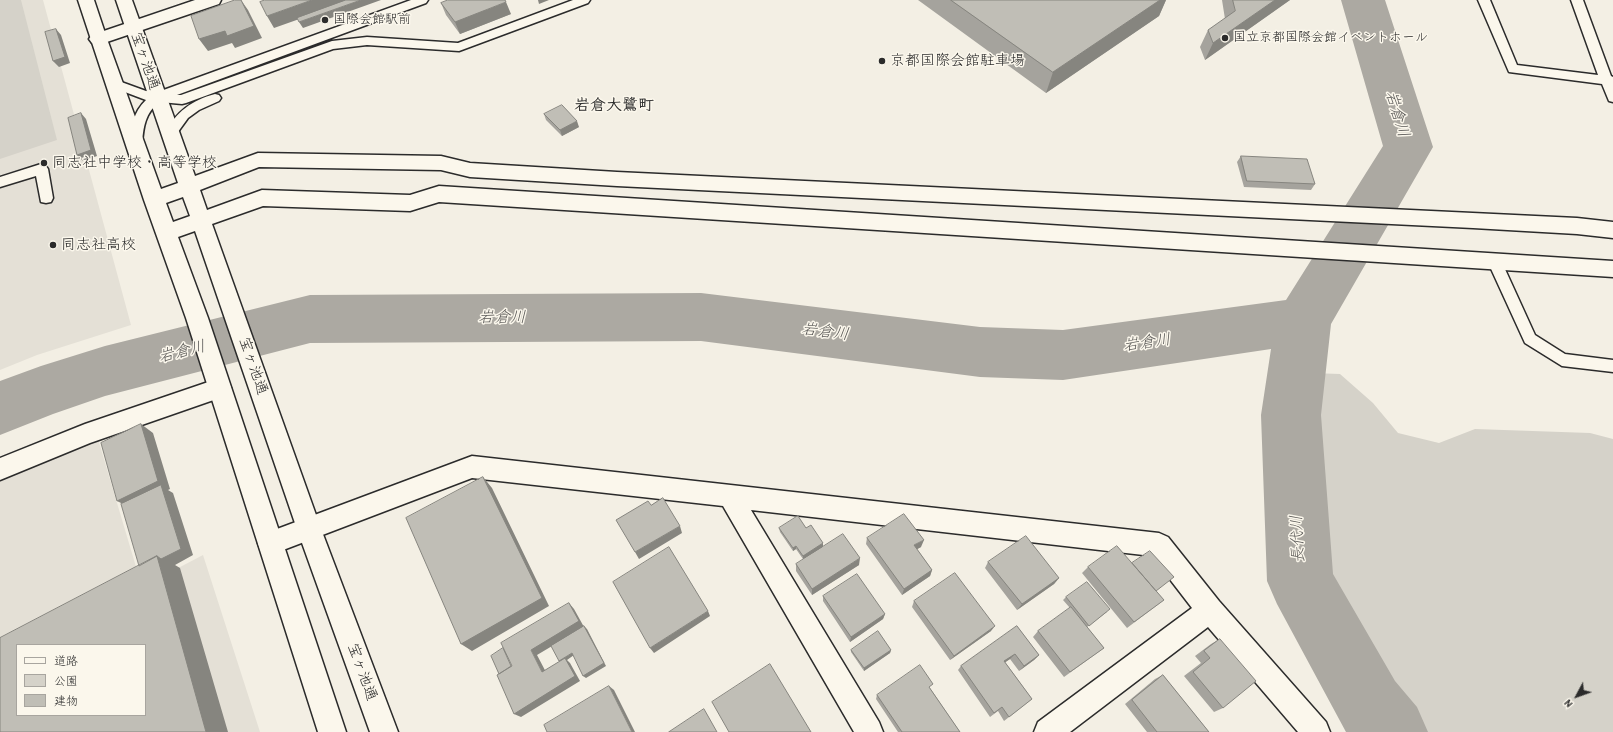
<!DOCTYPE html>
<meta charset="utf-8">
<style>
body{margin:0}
#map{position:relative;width:1613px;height:732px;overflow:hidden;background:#f3efe4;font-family:"Patrick Hand","Klee One",sans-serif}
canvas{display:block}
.legend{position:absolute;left:16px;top:644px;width:130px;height:72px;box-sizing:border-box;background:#fbf7ec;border:1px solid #a8a59f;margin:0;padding:5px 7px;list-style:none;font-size:12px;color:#2b2b2b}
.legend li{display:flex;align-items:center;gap:8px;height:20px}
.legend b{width:20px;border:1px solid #a8a59f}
.north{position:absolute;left:1557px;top:676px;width:40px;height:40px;-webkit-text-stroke:3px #fbf7ec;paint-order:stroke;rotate:229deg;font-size:11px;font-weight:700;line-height:16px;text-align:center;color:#2b2b2b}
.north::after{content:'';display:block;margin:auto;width:14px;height:18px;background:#2b2b2b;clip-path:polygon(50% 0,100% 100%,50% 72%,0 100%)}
</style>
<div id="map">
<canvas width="1613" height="732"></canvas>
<ul class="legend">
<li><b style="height:5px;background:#fbf7ec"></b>道路</li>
<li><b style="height:11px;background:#d5d2c9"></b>公園</li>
<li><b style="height:11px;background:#c0beb6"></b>建物</li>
</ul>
<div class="north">N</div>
</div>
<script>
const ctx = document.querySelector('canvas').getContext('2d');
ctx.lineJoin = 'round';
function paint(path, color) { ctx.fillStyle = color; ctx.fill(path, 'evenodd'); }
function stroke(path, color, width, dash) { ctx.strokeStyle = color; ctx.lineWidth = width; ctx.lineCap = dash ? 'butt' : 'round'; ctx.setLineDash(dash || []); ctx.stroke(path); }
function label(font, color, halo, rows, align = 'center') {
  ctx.font = font + ' "Patrick Hand","Klee One",sans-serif'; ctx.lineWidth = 3; ctx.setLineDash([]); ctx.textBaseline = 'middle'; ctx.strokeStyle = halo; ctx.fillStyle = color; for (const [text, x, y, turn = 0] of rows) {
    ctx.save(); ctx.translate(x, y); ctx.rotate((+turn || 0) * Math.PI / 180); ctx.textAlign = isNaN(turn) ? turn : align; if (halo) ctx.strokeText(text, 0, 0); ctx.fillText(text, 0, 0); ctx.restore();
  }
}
paint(new Path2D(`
 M0,0h43l88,325 -94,30 -37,15z
 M98,439l44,148 61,-32 57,177h-260v-253zM17,645h128v70h-128z`), '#e4e0d6');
paint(new Path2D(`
 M0,0h21l36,140 -57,19z
 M1311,373l29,1 33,29 25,30 41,10 36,-14 115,4 23,6v293h-210l-66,-112 -18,-105 -9,-119z`), '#d5d2c9');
paint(new Path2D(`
 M1341,0h44l48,147 -102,177 -10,91 12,159 62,107 22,26 11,25h-82l-69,-128 -10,-23 -6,-166 10,-66 -208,31 -83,-3 -279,-36 -391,2 -205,53 -52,18 -53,21v-54l41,-15 64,-20 205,-51 391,-2 279,34 83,3 223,-30 97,-154z`), '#aca9a2');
const service = new Path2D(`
 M411,0h17l-2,3 -249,92h4l151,-54 35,-4 91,6 115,-43h17l-2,3 -129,48 -92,-6 -34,4 -147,54 -4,1 -22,-2c-15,10 -17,26 -18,43l-1,3 -5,2 -5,-2 -1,-3c1,-17 3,-33 16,-45l-37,-14 -2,-3 2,-3 4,-1 33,12 12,1z
 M1478,0h12l27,65 81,10 -27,-75h12l28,76 2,1v25l-4,-1 -7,-17 -93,-12z
 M215,94l4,1 2,3 -2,3 -20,9 -11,8 -13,18 -4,2 -4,-2 -2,-3c11,-21 27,-33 50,-39z
 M41,164l5,2 2,3 5,29 -2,4 -5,1 -5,-1 -5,-26 -36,11v-10z
 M1494,254l5,2 36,79 30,19 48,6v12l-51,-6 -37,-23 -38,-83 2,-4z`);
const minor = new Path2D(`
 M195,0h26l-2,4 -115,39 -6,2 -6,-2 -3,-4 3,-4z
 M220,378l8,3 3,7 -3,7 -138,48 -90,37v-22l85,-34z
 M472,456l687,77 9,4 51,64 107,121 4,10h-32l-90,-105 -138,105h-36l4,-10 154,-114 -40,-52 -401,-46 128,212 4,10h-29l-131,-226 -251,-28 -202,77 -9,-4 -3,-8 3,-8z`);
const tertiary = new Path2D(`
 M78,0h16l13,39 54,150 17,-6 -62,-183h16l63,176 63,-23 183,3 29,7 147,9 960,46 36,4v16l-36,-4 -104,-6 -856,-42 -147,-9 -29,-7 -182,-3 -59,23 7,20 55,-20 148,5 29,-9 1174,75v16l-1174,-75 -29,9 -147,-5 -51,18 109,305 77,203h-28l-73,-203 -102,-298 -17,6 30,81 138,414h-28l-132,-414 -42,-118zM183,197l7,19 -17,6 -7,-19z`);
stroke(service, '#2b2b2b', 3);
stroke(minor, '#2b2b2b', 3);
stroke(tertiary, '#2b2b2b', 3);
paint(service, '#fbf7ec');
paint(minor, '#fbf7ec');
paint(tertiary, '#fbf7ec');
paint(new Path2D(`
 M918,0h248l-7,16 -113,77z
 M1222,0h68l-85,60 -5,-13 8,-17 17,-11z
 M441,3l70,11 -51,20 -14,-19z
 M544,114l35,13 -17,9 -16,-16z
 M1241,156l74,28 -4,6 -67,-3 -7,-25z
 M779,528h27l17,19 -20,12 -7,-10 -3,2 -13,-19z
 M867,538l54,9 -4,2 15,21 -2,6 -28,19 -36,-51z
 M988,562l71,16 -5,6 -37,26 -32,-42z
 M796,564l63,1 -47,30 -16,-24z
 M1088,567l68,24 8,9 -37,28 -45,-55z
 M823,596l62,18 -2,5 -33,23 -27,-41z
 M1066,597l41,15 -20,15 17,21 -40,29 -31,-40 5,-6 32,-23 -7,-8z
 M914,601l77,30 -41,29 -38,-53z
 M1017,626l22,29 -5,5 -15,11 -9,-12 -5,3 27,37 -28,22 -6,-10 -8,6 -32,-47 3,-4z
 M1220,639l3,69 -9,4 -30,-36 17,-13 -6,-7 16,-12z
 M851,650h40l-1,3 -26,18 -13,-19z
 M1163,675l46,57h-62l-22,-28 30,-25z
 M930,688l30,44h-62l-22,-33 1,-4z`), '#a5a39d');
paint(new Path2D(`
 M241,0l7,10 14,28 -27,10 -3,-5 -24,8 -9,-12z
 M312,0h41l-79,28 -7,-12z
 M361,0h20l-78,28 -4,-6z
 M538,0h11l-10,4z
 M1160,0h6l-7,16 -113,77 7,-21z
 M1275,0h15l-85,60 8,-17z
 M506,2l5,12 -51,20 -5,-12z
 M56,29l5,6 9,28 -11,4 -6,-6z
 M81,113l5,6 11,37 -14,5 -6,-6z
 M577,121l2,6 -17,9 -2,-6z
 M141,424l12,9 17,56 -2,1 5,3 20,62 -18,10 5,3 48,164h-22l-75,-224 -14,-7z
 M483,477l9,11 57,118 -77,45 -11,-7z
 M680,526l2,7 -43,26 -4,-7z
 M924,540l-3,7 -9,5 2,-7z
 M823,543v4l-20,12v-3z
 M796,546v3l-3,2v-3z
 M860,558l-1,7 -47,30v-6z
 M932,570l-2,6 -28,19 2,-6z
 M1059,578l-5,6 -37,26 5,-6z
 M569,603l5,6 10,18 -47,28 11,21 -6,-4 -11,-22z
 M708,611l2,5 -56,37 -4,-5z
 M885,614l-2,5 -33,23 1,-5z
 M584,626l3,3 19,37 -20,12 -3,-2z
 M995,626l-4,5 -41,29 4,-4z
 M891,650l-1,3 -26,18v-3z
 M572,653l2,2 -7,5 3,3 10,18 -59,36 -7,-3 48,-51 -3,-2z
 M1015,654l-5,5 -10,7 4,-5z
 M1039,655l-5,5 -15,11 5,-5z
 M609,686l5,4 21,42h-3z`), '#86857f');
const building = new Path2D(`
 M235,0h6l13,26 -27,10 -2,-5 -26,8 -8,-23z
 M265,0h47l-45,16 -7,-14z
 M346,0h15l-62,22 -2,-4z
 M448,0h57l1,2 -51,20 -14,-19z
 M951,0h209l-107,72z
 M1233,0h42l-62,43 -5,-13 27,-19z
 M56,29l9,28 -12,4 -8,-29z
 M562,105l15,16 -17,9 -16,-16z
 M81,113l10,37 -14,5 -9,-37z
 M1241,156l66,3 8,25 -68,-3z
 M141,424l17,57 -41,20 -16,-58z
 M483,477l59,121 -81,46 -55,-126z
 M161,485l20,64 -20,10 -4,-3 -18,10 -18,-62z
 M663,498l17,28 -45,26 -19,-32 32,-19 3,4z
 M904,514l20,26 -10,5 18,25 -28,19 -37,-51z
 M798,516l8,12 5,-3 12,18 -20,13 -7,-10 -3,2 -14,-20z
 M843,534l17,24 -48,31 -16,-25z
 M1026,536l33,42 -37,26 -34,-42z
 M1117,546l47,54 -30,22 -46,-55z
 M669,547l39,64 -58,37 -37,-66z
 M1150,551l24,26 -18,14 -24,-28z
 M157,556l49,176h-206v-94zM17,645h128v70h-128z
 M955,573l40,53 -41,30 -40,-55z
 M857,574l28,40 -34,23 -28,-41z
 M1087,582l23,27 -21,17 -23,-29z
 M569,603l10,18 -48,29 11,22 23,-14 10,18 -61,38 -17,-39 15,-9 -11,-23z
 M1071,607l33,41 -34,24 -32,-41z
 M584,626l20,37 -21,13 -11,-23 -13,8 -8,-15z
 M1017,626l22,29 -15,11 -9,-12 -11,7 28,38 -23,18 -7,-10 -8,6 -33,-47z
 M878,631l13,19 -27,18 -13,-18z
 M1220,639l36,42 -33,27 -30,-36 17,-14 -6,-7z
 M503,648l8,18 -12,8 -8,-18z
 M770,664l41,68h-82l-17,-30z
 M920,665l13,19 -4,3 31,45h-58l-25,-37z
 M1163,675l46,57h-52l-25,-32z
 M609,686l23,46h-85l-3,-7z
 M704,709l13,23h-48z`);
paint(building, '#c0beb6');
stroke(building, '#86857f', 1);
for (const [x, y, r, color] of [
 [325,20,4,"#2b2b2b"],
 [1225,38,4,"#2b2b2b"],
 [882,61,4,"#2b2b2b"],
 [44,163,4,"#2b2b2b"],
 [53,245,4,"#2b2b2b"]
]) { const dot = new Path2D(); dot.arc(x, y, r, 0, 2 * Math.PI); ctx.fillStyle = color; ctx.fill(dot); stroke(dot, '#fbf7ec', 1.5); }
label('13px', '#2b2b2b', '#fbf7ec', [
 ["国際会館駅前",333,20],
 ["国立京都国際会館イベントホール",1233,38]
], 'left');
label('15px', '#2b2b2b', '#fbf7ec', [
 ["宝ヶ池通",145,61,71],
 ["宝ヶ池通",253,366,71],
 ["宝ヶ池通",362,672,70]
]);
label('15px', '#2b2b2b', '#fbf7ec', [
 ["京都国際会館駐車場",890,61],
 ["同志社中学校・高等学校",52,163],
 ["同志社高校",61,245]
], 'left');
label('bold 16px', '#2b2b2b', '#fbf7ec', [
 ["岩倉大鷺町",614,106]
]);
label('italic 16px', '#585755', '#fbf7ec', [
 ["岩倉川",1397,114,73],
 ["岩倉川",502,318],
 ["岩倉川",825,332,7],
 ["岩倉川",1147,343,-8],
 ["岩倉川",182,352,-14],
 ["長代川",1298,539,-93]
]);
</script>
